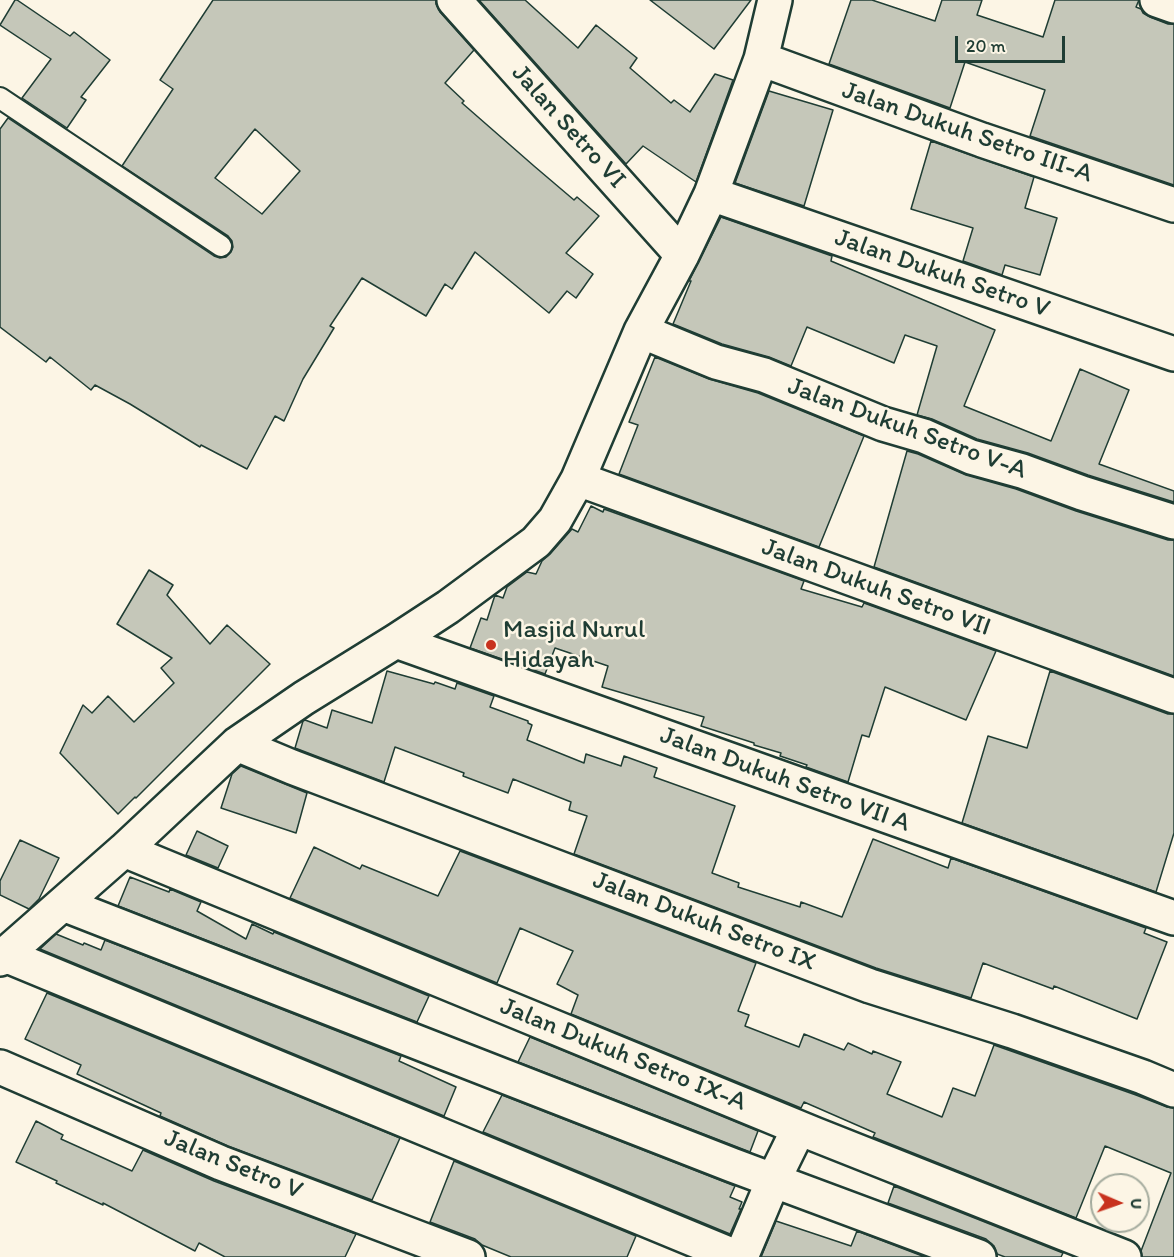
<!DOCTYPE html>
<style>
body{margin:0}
#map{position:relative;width:1174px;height:1257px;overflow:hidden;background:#fcf5e5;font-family:Itim,sans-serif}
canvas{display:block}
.north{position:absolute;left:1090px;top:1173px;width:60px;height:60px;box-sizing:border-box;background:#fcf5e5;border:2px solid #a4ab9e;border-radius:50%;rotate:92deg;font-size:16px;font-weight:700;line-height:24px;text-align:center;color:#1f3d34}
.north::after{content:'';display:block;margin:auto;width:21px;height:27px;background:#c8321e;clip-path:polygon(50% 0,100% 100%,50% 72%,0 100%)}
.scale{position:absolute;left:955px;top:36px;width:110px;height:27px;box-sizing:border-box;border:3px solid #1f3d34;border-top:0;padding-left:8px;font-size:18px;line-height:21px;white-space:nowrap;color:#1f3d34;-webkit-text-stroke:4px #fcf5e5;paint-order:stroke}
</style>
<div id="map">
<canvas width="1174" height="1257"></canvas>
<div class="north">U</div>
<div class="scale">20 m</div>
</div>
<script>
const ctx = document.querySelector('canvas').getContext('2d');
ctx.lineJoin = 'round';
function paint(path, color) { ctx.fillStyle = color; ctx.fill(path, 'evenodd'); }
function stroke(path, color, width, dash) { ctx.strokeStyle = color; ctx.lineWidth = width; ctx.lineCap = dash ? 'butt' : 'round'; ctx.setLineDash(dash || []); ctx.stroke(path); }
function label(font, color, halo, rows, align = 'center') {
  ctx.font = font + ' Itim,sans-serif'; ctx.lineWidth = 5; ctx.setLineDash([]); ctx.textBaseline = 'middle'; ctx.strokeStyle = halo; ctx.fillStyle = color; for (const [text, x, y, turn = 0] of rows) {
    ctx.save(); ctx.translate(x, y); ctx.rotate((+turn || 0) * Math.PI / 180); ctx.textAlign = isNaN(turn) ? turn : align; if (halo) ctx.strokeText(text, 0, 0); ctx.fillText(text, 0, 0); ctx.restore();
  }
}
const building = new Path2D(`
 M15,0h2l53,36 4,-4 36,28 -29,37 5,3 -19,28 -45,-30 29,-39 -51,-34z
 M213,0h223v4l4,8 34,38 -29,33 19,18 -2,2 72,63 40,34 3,-3 22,19 -33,37 27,21 -17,24 -9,-7 -18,22 -74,-61 -23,37 -7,-5 -19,32 -64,-38 -32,48 4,2 -31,51 -19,42 -9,-5 -28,53 -46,-24 -1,2 -70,-43 -35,-19 -4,5 -41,-33 -4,5 -46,-35v-198l8,-11 206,138 6,2 6,-1 5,-5 2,-5 -1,-6 -4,-5 -106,-70 51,-77 -13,-9zM255,129l45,42 -38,43 -47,-36z
 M479,0h46l53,48 18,-23 41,33 -7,10 41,35 3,-3 16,12 25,-38 18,6 -37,102 -53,-36 -17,18z
 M650,0h101l-37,49z
 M851,0h21l63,21 7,-21h40l-5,15 66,22 12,-37h84l-3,7 5,2 2,4 7,4 18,7h6v161l-144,-49 15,-46 -80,-28 -15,46 -121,-44z
 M769,91l64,19 -29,96 -69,-23z
 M931,141l103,36 -9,31 32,10 -17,57 -35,-10 -3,10 -39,-14 10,-33 -62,-19z
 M721,217l111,39 -1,5 164,69 -31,76 87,35 29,-72 49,21 -30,74 75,27v11l-86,-27 -60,-22 -51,-14 -45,-20 -15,-4 20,-69 -32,-11 -11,28 -87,-36 -16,39 -22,-9 -47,-13 -49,-20 18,-43h-2z
 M655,357l54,22 49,14 106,43 -45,111 -200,-73 19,-49 -9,-3z
 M907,451l11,3 48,21 50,14 60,22 92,29h6v136l-300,-109z
 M591,506l12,6 1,-3 200,72 -3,8 61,18 2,-4 132,48 -30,69 -81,-33 -16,50 -7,-2 -14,47 -42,-15 1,-2 -27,-9 1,-3 -27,-8v-2l-53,-17 3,-9 -102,-30 6,-21 -53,-18 -10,26 -75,-26 11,-30 6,2 8,-25 8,3 4,-11 20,-15 9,2 6,-13 8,-7 22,-25 6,3z
 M149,570l24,15 -6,10 43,49 17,-19 43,39 -134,134 -1,-1 -17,17 -58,-61 23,-48 9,8 16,-17 26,26 40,-39 -13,-15 11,-10 -55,-34z
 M387,671l47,13 1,-2 20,7 2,-6 37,13 -4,11 38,14v2l4,2 -5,15 57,23 2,-9 35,12 3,-10 33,12 -3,9 81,29 -23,67 27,10 -1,4 62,20 1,-5 41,15 31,-78 75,29 3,-10 195,70 -2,5 23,9 -30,77 -83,-33 -1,3 -70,-26 -12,35 -95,-30 -302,-114 13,-38 -18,-6 2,-8 -58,-23 -5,14 -45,-17 1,-3 -69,-26 -11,35 -89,-34 8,-27 2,-1 22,8 5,-18 40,13z
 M1050,671l118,43h6v119l-18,59 -194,-69 26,-87 39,12z
 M241,766l66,27 -11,40 -75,-25 11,-34z
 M197,831l31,15 -10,22 -32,-13z
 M20,840l39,18 -20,41 -10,10 -29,-14v-14z
 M314,847l46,22 2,-4 76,31 22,-45 296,112 -18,48 11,4 -4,11 54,21 5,-13 40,16 4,-7 24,11 1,-3 28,11 -14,32 55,23 11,-29 22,8 19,-51 142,50 31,12 7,1v149h-32l-1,-6 30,-78 -66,-27 -29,72 -203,-81 2,-4 -71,-31 -3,6 -230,-94 7,-19 -21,-11 16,-33 -53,-23 -23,55 -207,-85z
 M130,877l39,15 1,-3 31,13 -4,9 49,28 6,-15 21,10 1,-2 155,64 -12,26 -299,-116z
 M56,934l27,11 1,-2 17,7 4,-10 296,116 -2,5 57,26 -12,29 -404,-167z
 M47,993l353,145 -28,62 -144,-54 -68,-30 1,-3 -84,-39 4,-9 -56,-26z
 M530,1037l228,94 -8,21 -232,-90z
 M502,1095l233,91 -5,11 12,5 -3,7h2l-11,25 -247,-102z
 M36,1121l27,14 -2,4 71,32 11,-21 71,31 142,53 -11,23h-120l-26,-14 -4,8 -92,-48v2l-47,-22 1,-2 -41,-19z
 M454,1161l182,75 -9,21h-116l-29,-12 -7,-6 -45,-17z
 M894,1186l169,67 -2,4h-56l-8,-3 -3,-8 -8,-7 -98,-36z
 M776,1221l75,25 6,-15 68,26h-164z`);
paint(building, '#c5c7b9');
stroke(building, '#1f3d34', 1.5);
const lane = new Path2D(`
 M0,98l221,148`);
const street = new Path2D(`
 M454,0l228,255
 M1157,0l17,6
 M761,59l221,81 192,65
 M711,194l463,160
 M641,331l75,31 48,13 119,49 41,12 47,21 51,14 60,22 92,29
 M578,479l596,217
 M396,641l778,277
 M237,744l55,23 578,219 142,45 131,46 31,13
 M124,850l690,284 310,123
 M63,904l669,261 247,92
 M5,955l731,302
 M0,959l124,-109 113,-106 67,-46 92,-57 52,-34 88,-65 19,-22 23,-41 63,-148 41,-76 29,-61 50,-135 14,-59
 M0,1067l221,96 247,94
 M741,1257l32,-76 26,-53`);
stroke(lane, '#1f3d34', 24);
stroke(street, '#1f3d34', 38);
stroke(lane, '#fcf5e5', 20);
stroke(street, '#fcf5e5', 33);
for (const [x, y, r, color] of [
 [491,645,6,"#c8321e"]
]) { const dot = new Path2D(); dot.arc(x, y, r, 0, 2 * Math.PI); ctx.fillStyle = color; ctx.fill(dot); stroke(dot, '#fcf5e5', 2); }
label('26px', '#1f3d34', '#fcf5e5', [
 ["Jalan Setro VI",568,127,48],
 ["Jalan Dukuh Setro III-A",967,133,19],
 ["Jalan Dukuh Setro V",942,274,19],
 ["Jalan Dukuh Setro V-A",907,429,20],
 ["Jalan Dukuh Setro VII",876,588,20],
 ["Jalan Dukuh Setro VII A",785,780,20],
 ["Jalan Dukuh Setro IX",704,922,21],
 ["Jalan Dukuh Setro IX-A",623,1055,22],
 ["Jalan Setro V",233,1165,22]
]);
label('26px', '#1f3d34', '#fcf5e5', [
 ["Masjid Nurul",503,630],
 ["Hidayah",503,660]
], 'left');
</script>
